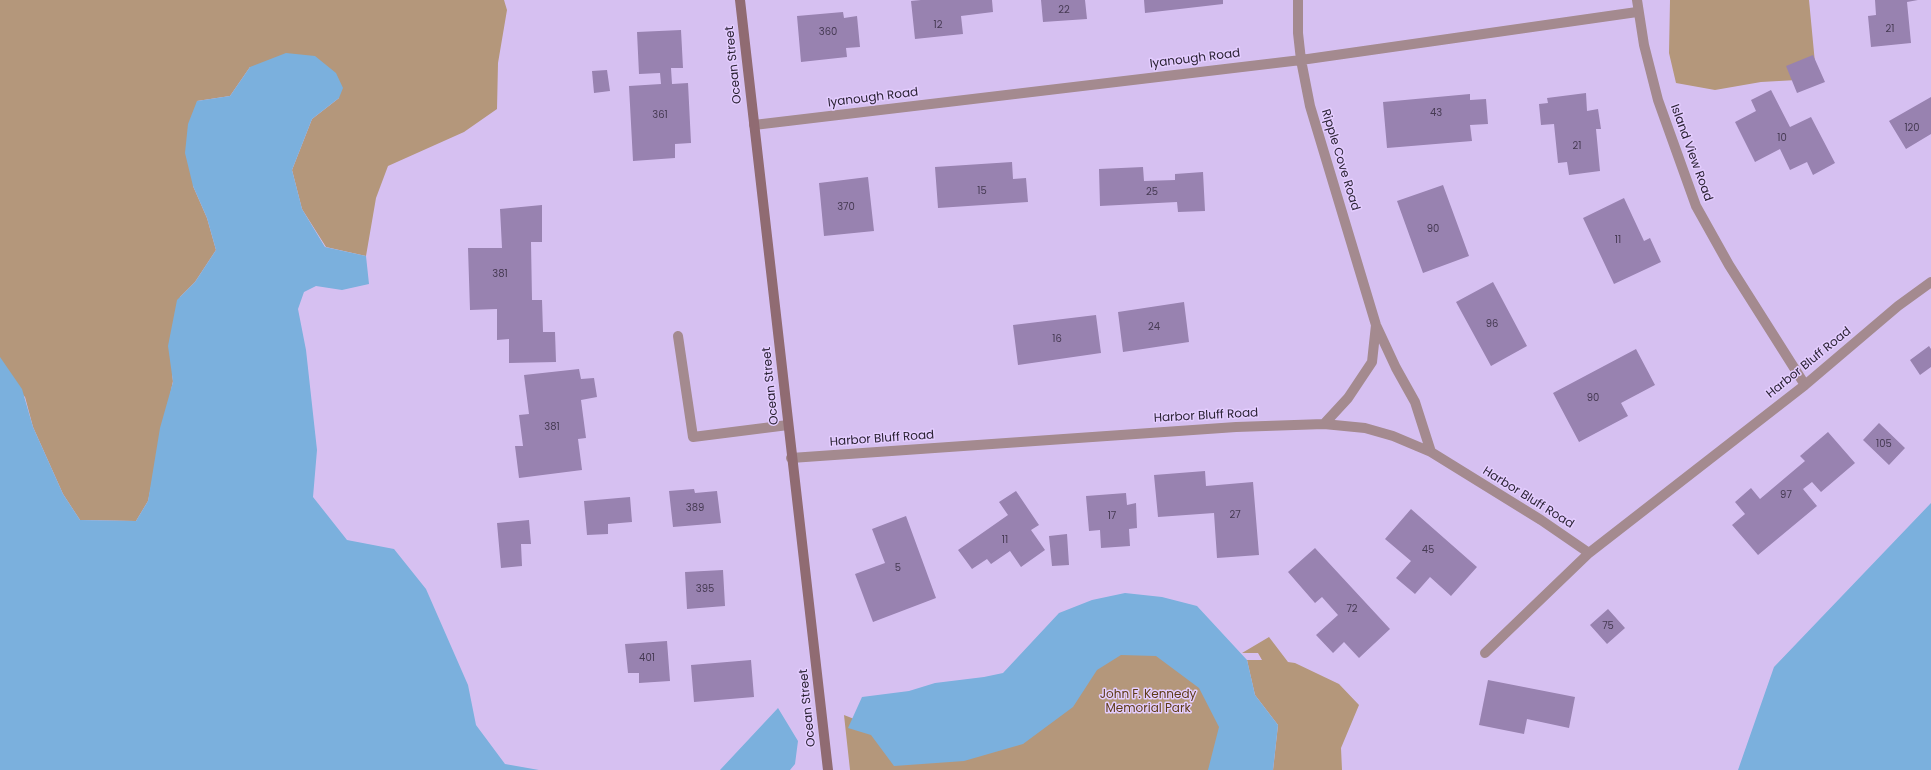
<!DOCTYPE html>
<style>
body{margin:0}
canvas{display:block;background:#d6c0f1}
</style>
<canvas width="1931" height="770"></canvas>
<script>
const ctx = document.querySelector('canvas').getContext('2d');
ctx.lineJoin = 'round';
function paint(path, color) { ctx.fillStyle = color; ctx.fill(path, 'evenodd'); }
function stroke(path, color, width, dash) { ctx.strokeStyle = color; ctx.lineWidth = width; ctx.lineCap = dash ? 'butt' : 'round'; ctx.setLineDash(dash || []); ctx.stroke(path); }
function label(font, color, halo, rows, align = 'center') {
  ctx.font = font + ' Poppins,sans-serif'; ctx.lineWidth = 3; ctx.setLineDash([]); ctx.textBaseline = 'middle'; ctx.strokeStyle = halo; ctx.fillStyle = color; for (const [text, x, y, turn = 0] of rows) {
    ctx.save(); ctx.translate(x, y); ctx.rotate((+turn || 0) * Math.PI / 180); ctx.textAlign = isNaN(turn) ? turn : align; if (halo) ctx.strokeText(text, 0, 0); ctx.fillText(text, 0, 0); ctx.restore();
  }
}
paint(new Path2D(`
 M0,0h504l3,10 -9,53 -1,46 -33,23 -76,34 -12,32 -10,58 -40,-9 -24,-38 -10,-39 20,-51 27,-21 -89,-31 -20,29 -33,5 -4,85 14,32 9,32 -21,32 -15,15 -8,77 1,7 -25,120 -12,20 -56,-1 -17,-26 -30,-67 -8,-30 -25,-25z
 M1670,0h139l6,63 -18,17 -36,2 -46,8 -39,-7 -7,-30z
 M1269,637l19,25 7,1 44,21 20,21 -18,43 1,22h-69l5,-45 -23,-30 -8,-35h15l-4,-7h-16z
 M1184,641l37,86 -7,43h-364l-6,-55 23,9 185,-57z`), '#b4977b');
paint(new Path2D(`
 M286,53l29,3 21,17 7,15 -4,10 -27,21 -20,51 10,39 23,38 41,9 3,28 -27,6 -26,-4 -12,6 -6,17 8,41 11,100 -4,47 34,43 47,9 32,40 42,96 8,40 29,39 34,6h-539v-413l22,32 11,38 30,67 17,26 56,1 12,-20 12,-73 13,-46 -5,-36 9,-46 18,-18 21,-32 -9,-32 -14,-32 -8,-33 3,-29 9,-23 33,-5 20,-29z
 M1931,503v267h-193l36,-103z
 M1125,593l37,4 35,9 50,54 8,35 23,30 -5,45h-65l11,-43 -20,-39 -43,-32 -35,-1 -24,15 -24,37 -50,37 -59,17 -70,5 -23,-31 -23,-7 14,-31 47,-6 26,-8 49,-6 19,-4 56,-60 33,-13z
 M778,708l20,33 -3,23 -5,6h-70z`), '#7bb0dd');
paint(new Path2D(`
 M921,0h71l1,12 -32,4 2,18 -48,5 -4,-38z
 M1041,0h44l2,19 -44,3z
 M1144,0h79v4l-78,9z
 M1875,0h43l-11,2 4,41 -40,4 -3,-31 8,-1z
 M843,12l1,6 13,-2 3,31 -14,1 1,9 -46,5 -4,-46z
 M681,30l2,38h-12l1,16 16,-1 3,60 -16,1v14l-42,3 -4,-75 32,-2 -1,-11 -21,1 -2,-42z
 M1813,55l12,27 -28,11 -11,-27z
 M607,70l3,21 -16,2 -2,-22z
 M1771,90l19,37 21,-10 24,46 -22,12 -6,-13 -17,8 -10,-21 -25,13 -20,-40 21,-11 -5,-11z
 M1586,93l1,18 11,-2 3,20h-5l4,42 -31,4 -2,-13 -9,1 -4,-39 -13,1 -2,-21 9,-1 -1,-5z
 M1470,94v6l16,-1 2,25 -18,1 2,16 -85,7 -4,-46z
 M1931,97v37l-25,15 -17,-28z
 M1012,162l1,17 13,-1 2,24 -90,6 -3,-41z
 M1143,167l1,14 31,-1v-6l28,-2 2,39 -27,1 -1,-10 -77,4 -1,-37z
 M868,177l6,54 -50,5 -5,-53z
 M1443,185l26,71 -46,17 -26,-72z
 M1624,198l20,43 6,-3 11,24 -47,22 -31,-66z
 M542,205v37h-11l1,58h10l1,32h12l1,30 -47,1v-24l-12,1v-31l-27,1 -2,-62h34l-2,-39z
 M1493,282l34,64 -36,20 -35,-64z
 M1184,302l5,40 -66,10 -5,-40z
 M1096,315l5,38 -83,12 -5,-40z
 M1929,346l2,3v18l-11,8 -10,-15z
 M1636,349l19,36 -34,18 7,13 -49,26 -26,-49z
 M579,369l2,10 13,-1 3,19 -16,3 5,38 -8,1 4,31 -63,8 -4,-32h8l-4,-31 10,-1 -5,-39z
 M1879,423l26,25 -16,17 -26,-25z
 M1828,432l27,31 -34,29 -9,-10 -9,7 14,17 -59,49 -26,-30 13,-11 -10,-12 16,-14 9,11 45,-38 -5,-5z
 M1205,471l1,15 47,-4 6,73 -42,3 -3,-45 -56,4 -4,-42z
 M694,489l1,4 22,-2 4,32 -48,4 -4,-36z
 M1016,491l23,34 -8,5 14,20 -24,17 -11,-16 -19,13 -4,-5 -15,10 -14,-19 50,-35 -9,-13z
 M1126,493l1,12 9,-2 1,25 -8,1 1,17 -29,2 -1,-18 -11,1 -3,-35z
 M630,497l2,25 -24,2v10l-21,1 -3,-34z
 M1411,509l66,58 -26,29 -21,-19 -15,17 -19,-16 15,-17 -26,-22z
 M906,516l30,82 -63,24 -18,-48 30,-11 -13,-34z
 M529,520l2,24h-10l1,22 -21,2 -4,-45z
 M1067,534l2,31 -17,1 -3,-30z
 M1315,548l75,81 -31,29 -15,-16 -11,11 -17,-18 22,-20 -16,-18 -7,6 -27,-31z
 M723,570l2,36 -38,3 -2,-37z
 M1608,609l17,19 -18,16 -17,-19z
 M667,641l3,40 -31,2v-10h-11l-3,-29z
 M751,660l3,37 -60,5 -3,-37z
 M1488,680l87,17 -6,31 -42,-9 -3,15 -45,-9z`), '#9882b0');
stroke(new Path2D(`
 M678,336l15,101 95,-12`), '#a48a8f', 10);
stroke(new Path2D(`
 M1298,0v33l3,27 9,46 66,219 20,43 19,34 16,50
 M1637,0l7,45 14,55 38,106 33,59 76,120
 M754,125l547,-65 336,-48
 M1324,424l24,-26 24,-36 4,-37
 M791,458l445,-31 88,-3 41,4 28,8 38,16 110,68 48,33
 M1485,653l104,-100 216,-168 93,-79 33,-24`), '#a48a8f', 10);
stroke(new Path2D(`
 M740,0l88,770`), '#906b72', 10);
label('10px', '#463a53', null, [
 ["22",1064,10],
 ["12",938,25],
 ["21",1890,29],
 ["360",828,32],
 ["43",1436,113],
 ["361",660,115],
 ["120",1912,128],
 ["10",1782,138],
 ["21",1577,146],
 ["15",982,191],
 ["25",1152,192],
 ["370",846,207],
 ["90",1433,229],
 ["11",1618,240],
 ["381",500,274],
 ["96",1492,324],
 ["24",1154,327],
 ["16",1057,339],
 ["90",1593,398],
 ["381",552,427],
 ["105",1884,444],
 ["97",1786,495],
 ["389",695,508],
 ["27",1235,515],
 ["17",1112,516],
 ["11",1005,540],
 ["45",1428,550],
 ["5",898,568],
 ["395",705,589],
 ["72",1352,609],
 ["75",1608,626],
 ["401",647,658]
]);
label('12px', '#2a2234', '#e4cdff', [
 ["Iyanough Road",1195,59,-7],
 ["Ocean Street",734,65,-96],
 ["Iyanough Road",873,98,-7],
 ["Island View Road",1691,153,70],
 ["Ripple Cove Road",1340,160,73],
 ["Harbor Bluff Road",1809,363,-39],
 ["Ocean Street",771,386,-96],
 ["Harbor Bluff Road",1206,416,-3],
 ["Harbor Bluff Road",882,439,-4],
 ["Harbor Bluff Road",1528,498,32],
 ["Ocean Street",808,708,-96]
]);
label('12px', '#5d3b16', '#e4cdff', [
 ["John F. Kennedy",1148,695],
 ["Memorial Park",1148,709]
]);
</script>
